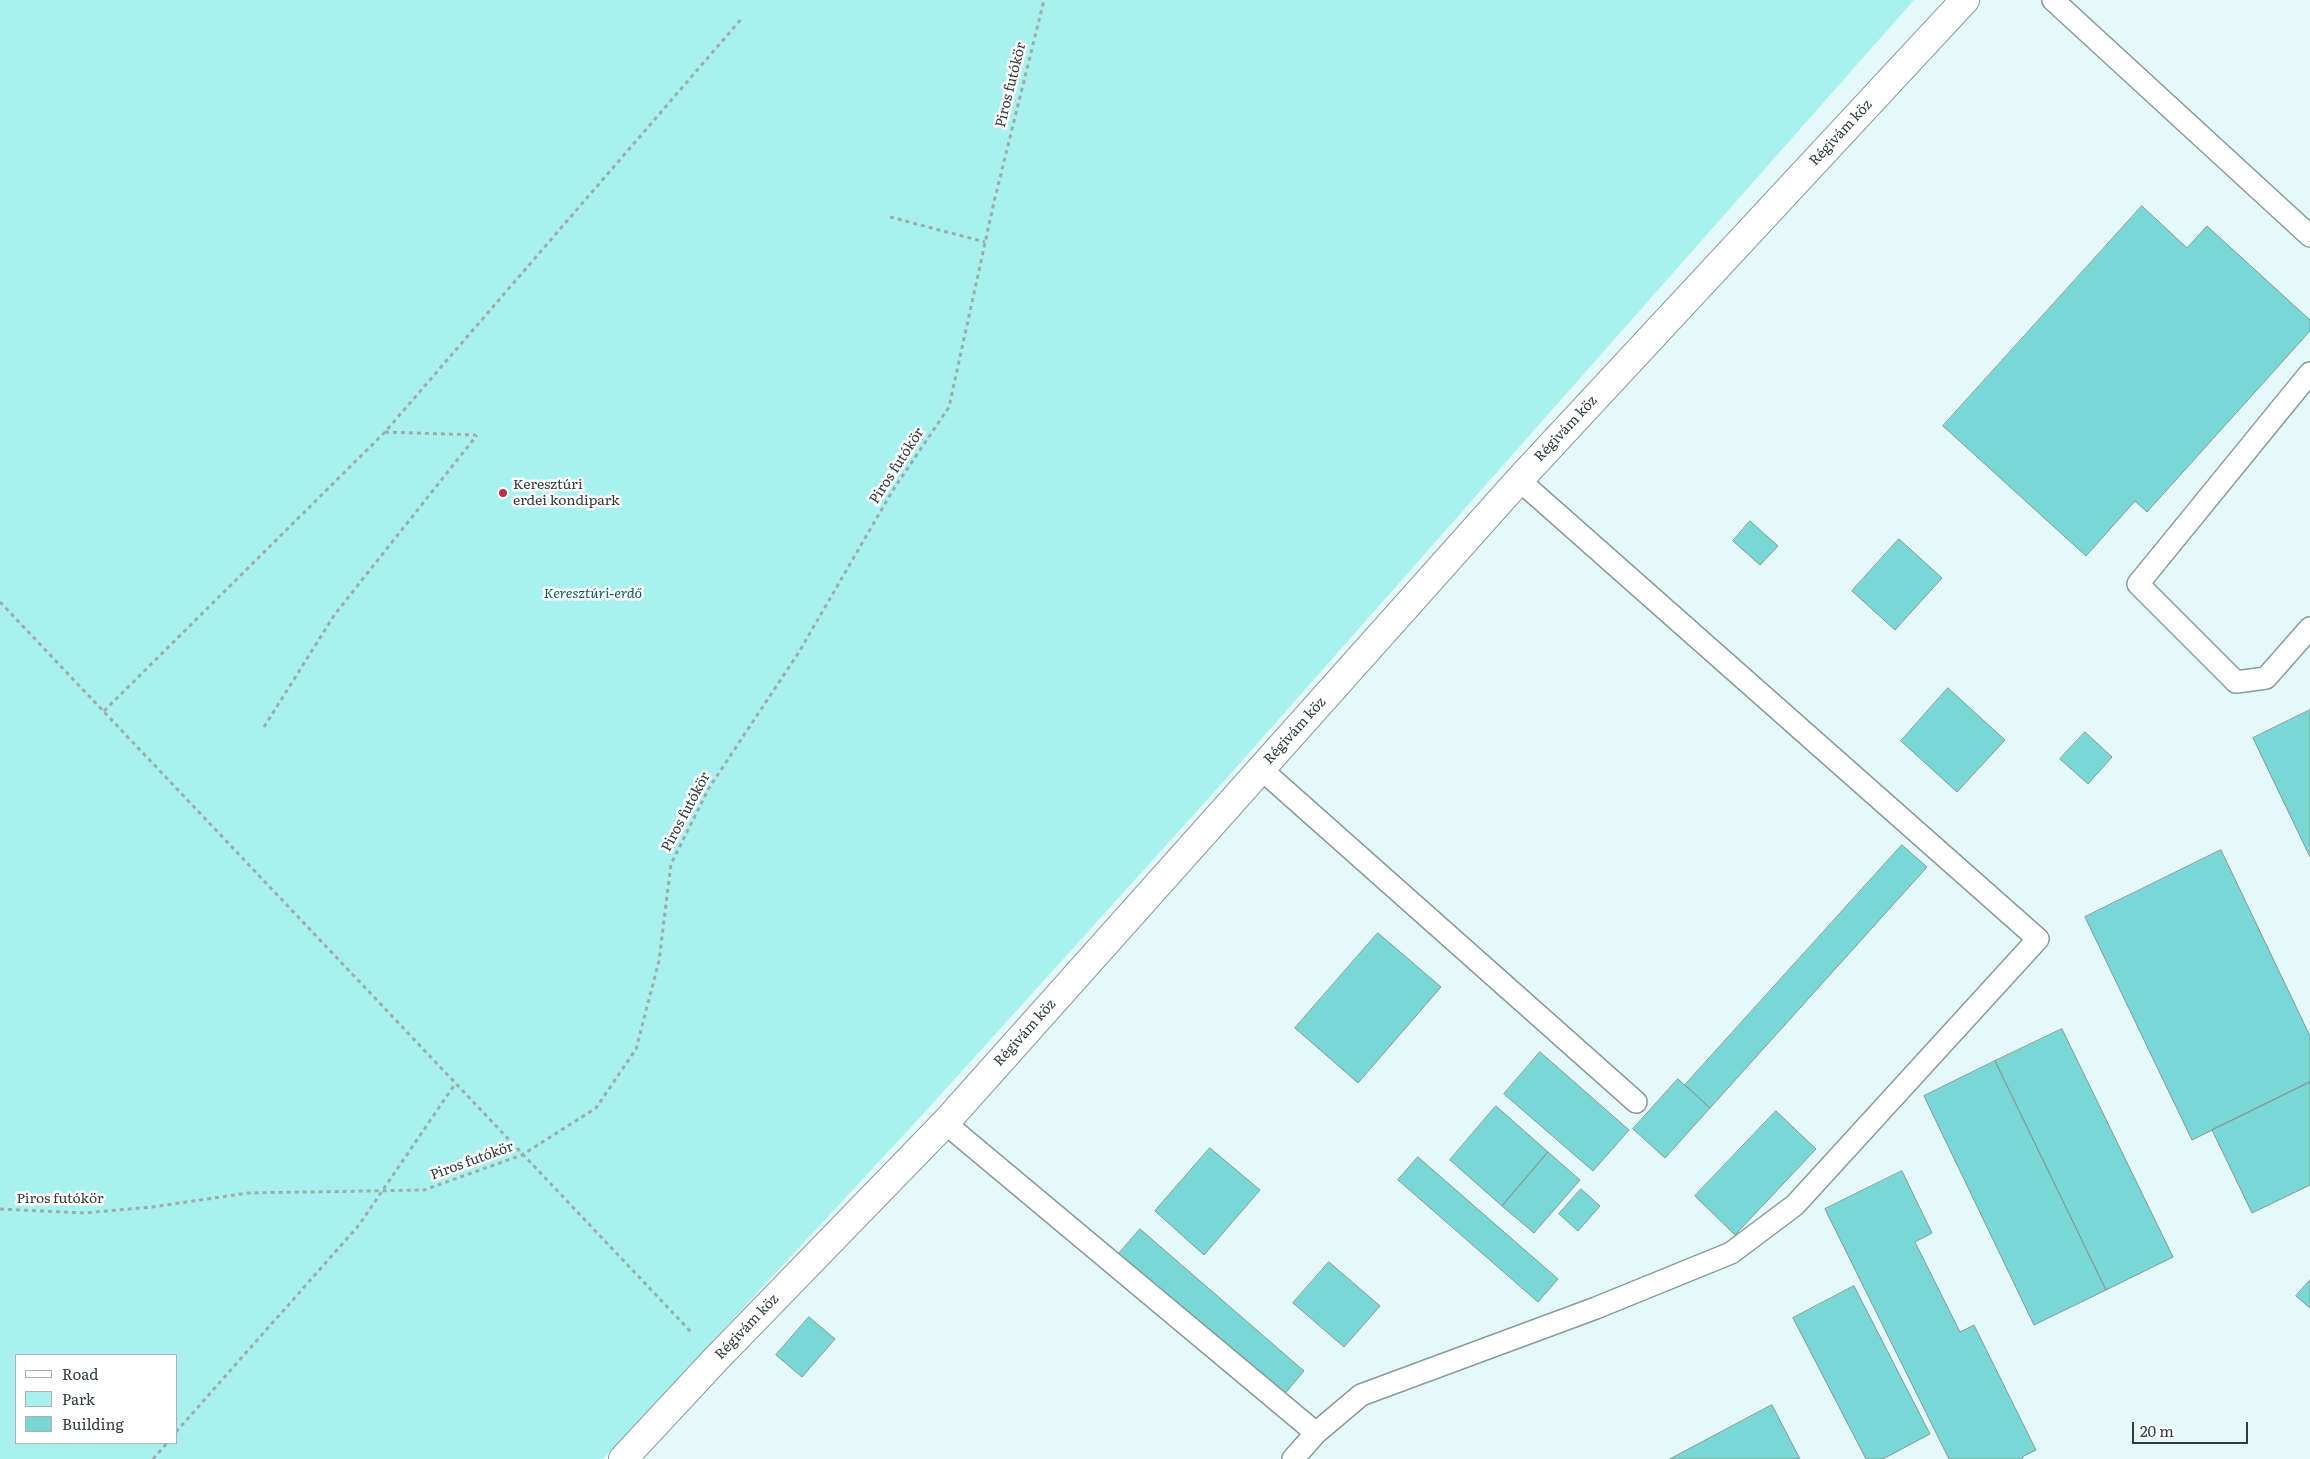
<!DOCTYPE html>
<meta charset="utf-8">
<style>
body{margin:0}
#map{position:relative;width:2310px;height:1459px;overflow:hidden;background:#e4f9f9;font-family:Literata,serif}
canvas{display:block}
.legend{position:absolute;left:15px;top:1354px;width:162px;height:90px;box-sizing:border-box;background:#fff;border:1px solid #adb1b1;margin:0;padding:6px 9px;list-style:none;font-size:15px;color:#333b3b}
.legend li{display:flex;align-items:center;gap:10px;height:25px}
.legend b{width:25px;border:1px solid #adb1b1}
.scale{position:absolute;left:2132px;top:1422px;width:116px;height:22px;box-sizing:border-box;border:2px solid #333b3b;border-top:0;padding-left:6px;font-size:15px;line-height:18px;white-space:nowrap;color:#333b3b;-webkit-text-stroke:4px #fff;paint-order:stroke}
</style>
<div id="map">
<canvas width="2310" height="1459"></canvas>
<ul class="legend">
<li><b style="height:6px;background:#fff"></b>Road</li>
<li><b style="height:14px;background:#a9f1ef"></b>Park</li>
<li><b style="height:14px;background:#79d7d6"></b>Building</li>
</ul>
<div class="scale">20 m</div>
</div>
<script>
const ctx = document.querySelector('canvas').getContext('2d');
ctx.lineJoin = 'round';
function paint(path, color) { ctx.fillStyle = color; ctx.fill(path, 'evenodd'); }
function stroke(path, color, width, dash) { ctx.strokeStyle = color; ctx.lineWidth = width; ctx.lineCap = dash ? 'butt' : 'round'; ctx.setLineDash(dash || []); ctx.stroke(path); }
function label(font, color, halo, rows, align = 'center') {
  ctx.font = font + ' Literata,serif'; ctx.lineWidth = 5; ctx.setLineDash([]); ctx.textBaseline = 'middle'; ctx.strokeStyle = halo; ctx.fillStyle = color; for (const [text, x, y, turn = 0] of rows) {
    ctx.save(); ctx.translate(x, y); ctx.rotate((+turn || 0) * Math.PI / 180); ctx.textAlign = isNaN(turn) ? turn : align; if (halo) ctx.strokeText(text, 0, 0); ctx.fillText(text, 0, 0); ctx.restore();
  }
}
paint(new Path2D(`
 M0,0h1914l-688,779 -302,334 -321,346h-603zM16,1355h160v88h-160z`), '#a9f1ef');
const building = new Path2D(`
 M2142,206l45,42 20,-22 103,94v11l-163,181 -12,-11 -49,55 -143,-130z
 M1750,521l28,25 -18,19 -27,-24z
 M1899,539l43,39 -47,52 -43,-39z
 M1948,688l57,52 -48,52 -56,-51z
 M2310,710v147l-57,-119z
 M2085,732l27,25 -24,27 -28,-25z
 M1902,845l25,22 -217,241 -25,-23z
 M2221,850l89,186v46l-118,58 -107,-223z
 M1378,933l63,54 -83,96 -63,-55z
 M2062,1029l111,228 -67,33 -111,-229z
 M1540,1052l89,78 -36,41 -89,-77z
 M1995,1061l111,229 -72,35 -110,-229z
 M1678,1079l32,29 -45,50 -32,-29z
 M2310,1082v103l-58,28 -40,-83z
 M1496,1106l52,46 -46,54 -52,-46z
 M1776,1111l40,38 -81,86 -40,-39z
 M1210,1148l50,42 -56,65 -49,-44z
 M1548,1152l32,28 -46,53 -32,-27z
 M1418,1157l140,122 -20,23 -140,-122z
 M1902,1171l30,62 -17,9 45,90 14,-7 62,125 -14,7 1,2h-74l-124,-250z
 M1581,1189l19,17 -22,25 -19,-17z
 M1140,1229l164,142 -23,27 -164,-142z
 M1329,1262l51,44 -36,41 -51,-44z
 M2310,1280v28l-14,-12z
 M1854,1286l76,148 -47,25h-17l-73,-141z
 M809,1317l26,22 -33,38 -26,-22z
 M1772,1405l28,54h-130z`);
paint(building, '#79d7d6');
stroke(building, '#859998', 1);
const lane = new Path2D(`
 M2053,0l257,236
 M2310,373l-172,211 98,98 30,-4 44,-50
 M1261,769l375,333
 M945,1123l371,310
 M1293,1459l23,-26 45,-38 235,-87 135,-55 64,-48 243,-266 -519,-459`);
const street = new Path2D(`
 M623,1459l93,-100 229,-236 574,-643 446,-480`);
stroke(lane, '#889c9b', 24);
stroke(street, '#889c9b', 30);
stroke(new Path2D(`
 M890,217l95,25
 M385,432l91,3
 M0,602l692,731
 M104,711l281,-279 358,-415
 M264,727l71,-113 142,-179
 M0,1209l84,4 68,-6 96,-14 176,-3 98,-35 74,-47 40,-59 23,-88 12,-97 38,-76 90,-136 94,-162 56,-83 45,-205 50,-202
 M176,1432l183,-207 96,-141
 M153,1459l14,-16`), '#9cacac', 3, [4, 4]);
stroke(lane, '#fff', 21);
stroke(street, '#fff', 28);
for (const [x, y, r, color] of [
 [503,493,5,"#bf2e4c"]
]) { const dot = new Path2D(); dot.arc(x, y, r, 0, 2 * Math.PI); ctx.fillStyle = color; ctx.fill(dot); stroke(dot, '#fff', 2); }
label('14px', '#333b3b', '#fff', [
 ["Piros futókör",1011,85,-76],
 ["Régivám köz",1841,133,-47],
 ["Régivám köz",1566,429,-47],
 ["Piros futókör",897,466,-57],
 ["Régivám köz",1295,731,-48],
 ["Piros futókör",686,812,-62],
 ["Régivám köz",1025,1033,-48],
 ["Piros futókör",472,1161,-20],
 ["Piros futókör",60,1199],
 ["Régivám köz",747,1327,-46]
]);
label('14px', '#333b3b', '#fff', [
 ["Keresztúri",513,485],
 ["erdei kondipark",513,501]
], 'left');
label('italic 14px', '#075c5c', '#fff', [
 ["Keresztúri-erdő",593,594]
]);
</script>
